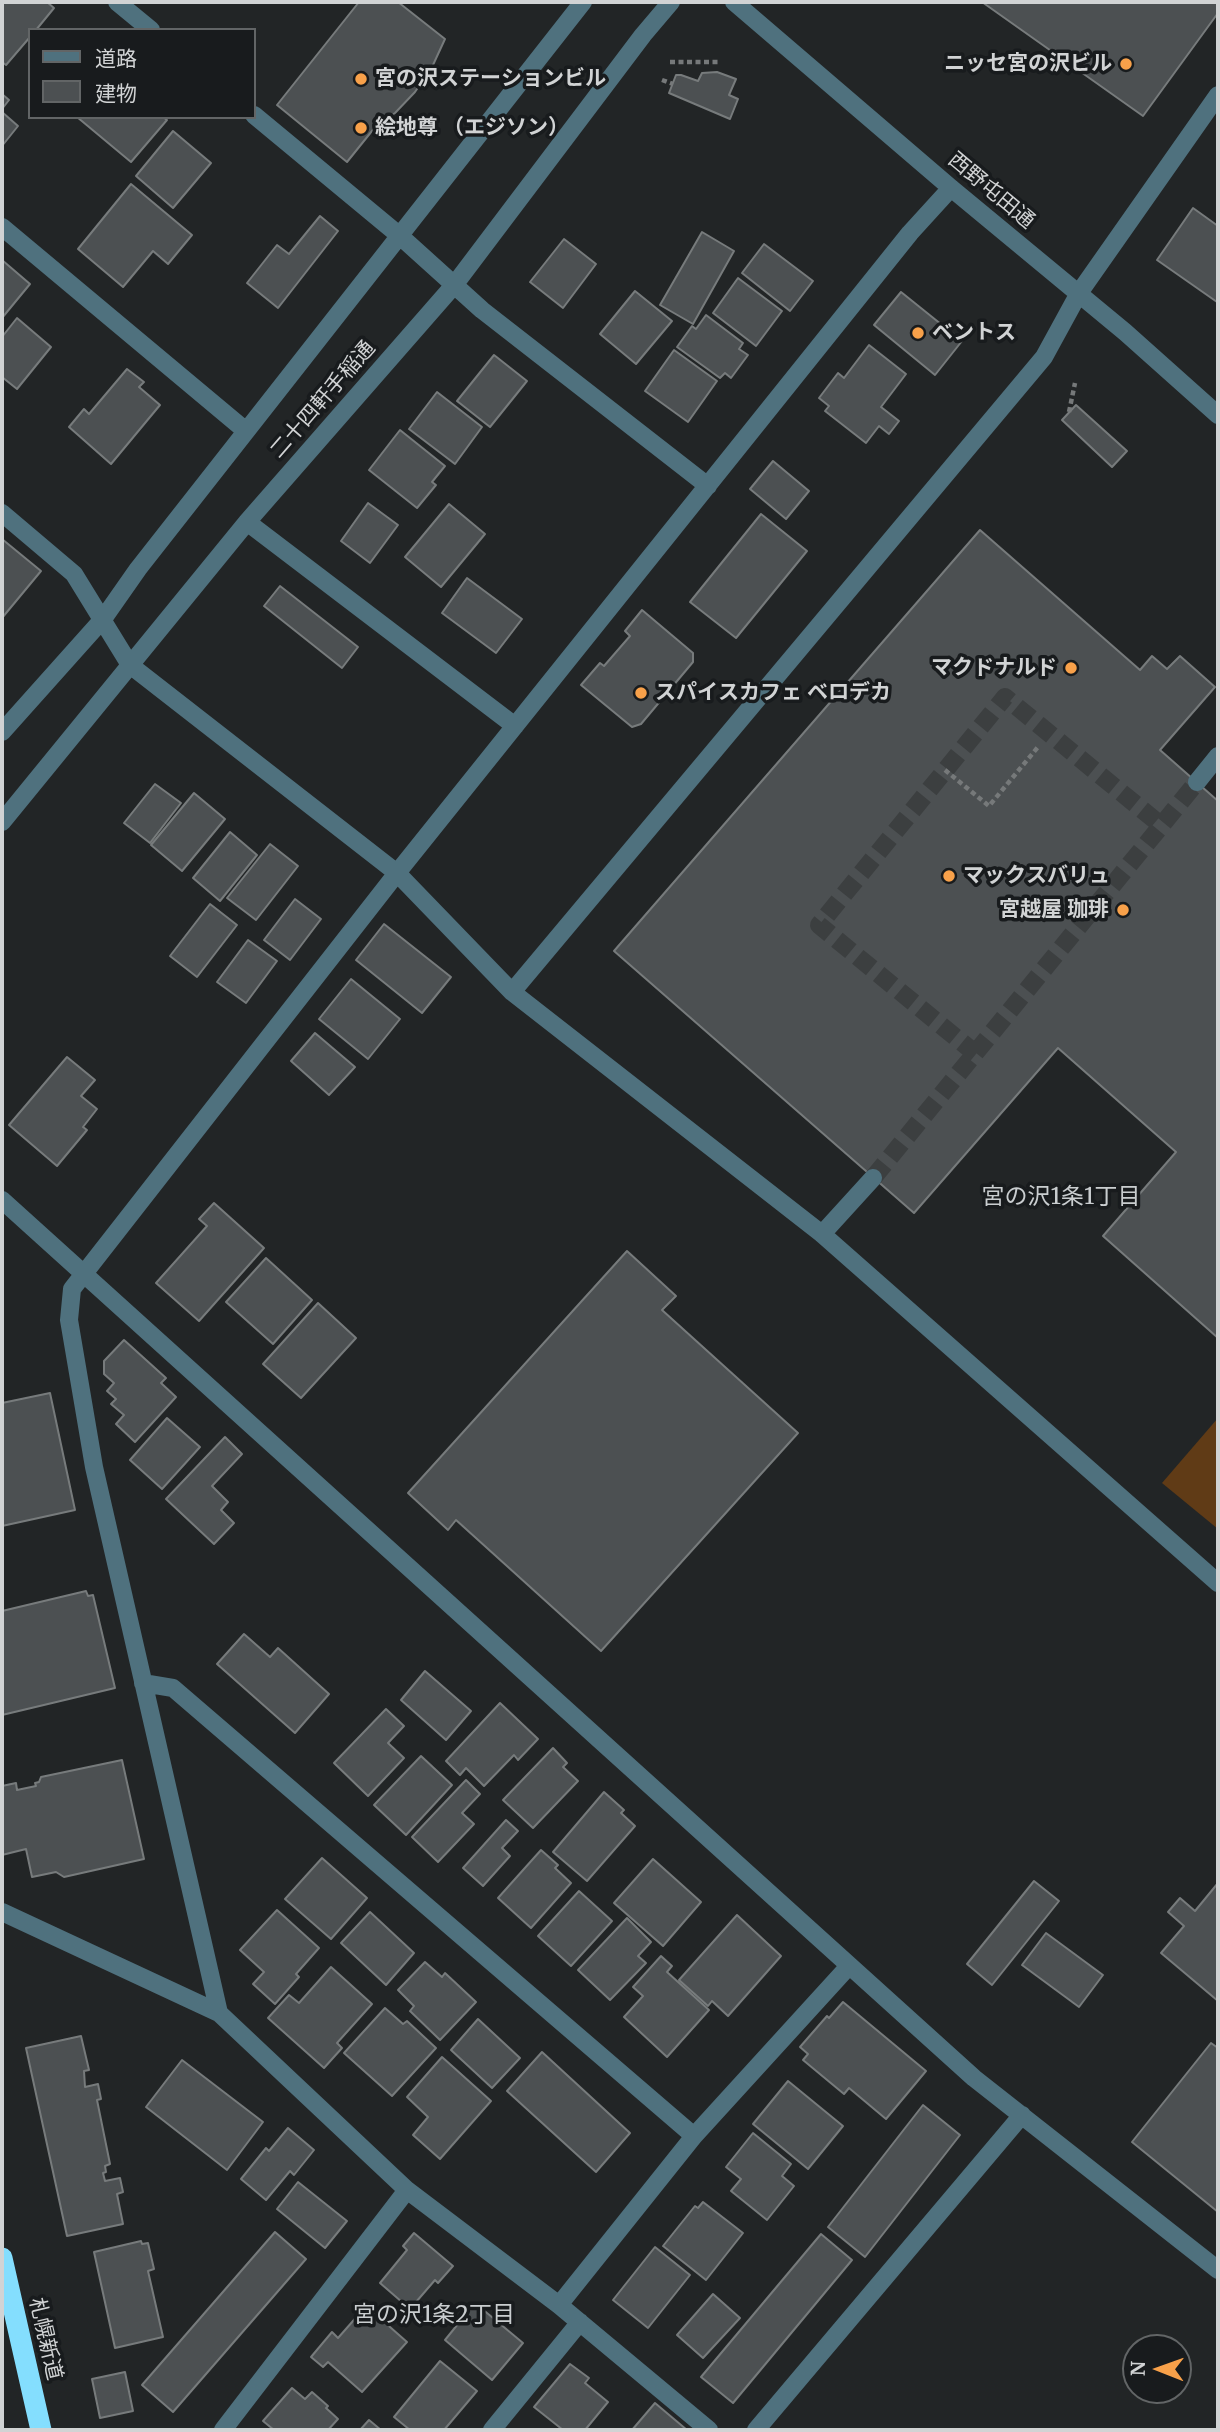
<!DOCTYPE html>
<meta charset="utf-8">
<style>
body{margin:0}
#map{position:relative;width:1220px;height:2432px;overflow:hidden;background:#222526;font-family:Merriweather,"Noto Sans JP",serif}
canvas{display:block}
.frame{position:absolute;inset:0;border:4px solid #d1d3d4;pointer-events:none}
.legend{position:absolute;left:28px;top:28px;width:228px;height:91px;box-sizing:border-box;background:#181b1d;border:2px solid #626566;margin:0;padding:9px 12px;list-style:none;font-size:21px;color:#d1d3d4}
.legend li{display:flex;align-items:center;gap:14px;height:35px}
.legend b{width:35px;border:2px solid #626566}
.north{position:absolute;left:1122px;top:2334px;width:70px;height:70px;box-sizing:border-box;background:#181b1d;border:2px solid #626566;border-radius:50%;rotate:271deg;font-size:19px;font-weight:700;line-height:28px;text-align:center;color:#d1d3d4}
.north::after{content:'';display:block;margin:auto;width:24px;height:32px;background:#f8a14a;clip-path:polygon(50% 0,100% 100%,50% 72%,0 100%)}
</style>
<div id="map">
<canvas width="1220" height="2432"></canvas>
<div class="frame"></div>
<ul class="legend">
<li><b style="height:9px;background:#4f717e"></b>道路</li>
<li><b style="height:19px;background:#4c5052"></b>建物</li>
</ul>
<div class="north">N</div>
</div>
<script>
const ctx = document.querySelector('canvas').getContext('2d');
ctx.lineJoin = 'round';
function paint(path, color) { ctx.fillStyle = color; ctx.fill(path, 'evenodd'); }
function stroke(path, color, width, dash) { ctx.strokeStyle = color; ctx.lineWidth = width; ctx.lineCap = dash ? 'butt' : 'round'; ctx.setLineDash(dash || []); ctx.stroke(path); }
function label(font, color, halo, rows, align = 'center') {
  ctx.font = font + ' Merriweather,"Noto Sans JP",serif'; ctx.lineWidth = 7; ctx.setLineDash([]); ctx.textBaseline = 'middle'; ctx.strokeStyle = halo; ctx.fillStyle = color; for (const [text, x, y, turn = 0] of rows) {
    ctx.save(); ctx.translate(x, y); ctx.rotate((+turn || 0) * Math.PI / 180); ctx.textAlign = isNaN(turn) ? turn : align; if (halo) ctx.strokeText(text, 0, 0); ctx.fillText(text, 0, 0); ctx.restore();
  }
}
paint(new Path2D(`
 M1218,1418v111l-56,-46z`), '#603b16');
const building = new Path2D(`
 M2,2h45l7,6 -18,22h-6v7l-24,28 -4,-3z
 M359,2h39l47,37 -12,26 -18,27 -20,21 -19,13 -29,36 -70,-57z
 M982,2h236v11l-75,103z
 M717,72l19,7 -7,16 9,4 -8,20 -61,-26 7,-18h5l17,6 4,-8z
 M2,94l7,6 -7,9z
 M2,112l16,14 -16,20z
 M77,117h86l4,3 -36,42z
 M173,131l38,32 -38,45 -37,-32z
 M131,184l61,51 -24,29 -15,-13 -30,36 -45,-38z
 M1193,208l25,18 -1,76 -60,-42z
 M320,216l18,15 -60,77 -31,-25 30,-38 12,9z
 M702,232l32,19 -41,73 -33,-19z
 M564,239l32,25 -33,44 -33,-26z
 M764,244l49,37 -23,30 -48,-38z
 M2,260l28,24 -28,34z
 M738,278l44,33 -26,35 -43,-33z
 M635,291l37,30 -36,43 -36,-30z
 M901,292l61,49 -27,34 -61,-50z
 M706,315l37,28 -4,6 9,6 -17,23 -6,-5 -5,5 -43,-31 15,-21 4,3z
 M17,318l34,29 -34,42 -15,-12v-40z
 M869,345l37,29 -25,33 18,14 -10,13 -10,-8 -13,17 -41,-32 4,-5 -10,-8 19,-25 6,5z
 M674,350l43,31 -29,41 -43,-31z
 M494,355l33,26 -37,46 -33,-26z
 M127,369l17,13 -5,5 21,18 -49,59 -42,-37 15,-18 5,5z
 M437,392l45,35 -27,37 -46,-35z
 M1076,405l51,46 -15,16 -50,-47z
 M400,430l45,36 -13,16 4,3 -19,23 -48,-38z
 M773,461l36,30 -23,28 -36,-30z
 M368,503l30,22 -28,38 -29,-22z
 M449,504l36,30 -44,53 -36,-30z
 M761,514l46,37 -71,87 -46,-36z
 M980,530l160,140 12,-14 15,13 13,-13 35,31 -55,63 58,51v537l-115,-102 73,-84 -118,-104 -144,165 -300,-262z
 M2,539l39,32 -39,47z
 M467,578l55,41 -26,34 -54,-40z
 M280,586l78,61 -16,21 -78,-62z
 M642,610l51,43v9l-52,62 -9,3 -51,-42 19,-22 4,3 26,-30 -5,-5z
 M155,784l26,19 -31,40 -26,-20z
 M194,793l31,26 -43,52 -31,-26z
 M230,832l27,23 -37,46 -27,-23z
 M270,844l28,22 -42,54 -29,-22z
 M295,899l26,20 -31,41 -26,-20z
 M210,904l27,21 -40,52 -27,-21z
 M384,924l67,53 -29,36 -66,-53z
 M248,940l29,21 -31,42 -29,-21z
 M351,979l49,40 -32,40 -49,-40z
 M315,1033l40,34 -26,28 -38,-34z
 M67,1057l28,23 -14,16 16,13 -14,18 4,3 -30,36 -48,-41z
 M214,1203l50,45 -65,73 -43,-38 51,-57 -8,-7z
 M627,1251l49,45 -14,14 136,123 -197,218 -145,-131 -8,10 -40,-37z
 M266,1258l46,42 -39,44 -47,-42z
 M318,1303l38,35 -55,60 -38,-34z
 M124,1340l42,38 -5,5 15,14 -41,45 -19,-18 8,-9 -13,-11 5,-5 -9,-8 7,-8 -10,-9v-13z
 M50,1393l25,117 -73,16v-123z
 M167,1418l33,29 -38,42 -32,-29z
 M225,1437l17,17 -30,32 16,16 -7,8 13,13 -20,21 -48,-45z
 M86,1591l2,5 5,-1 22,93 -113,27v-104z
 M244,1634l26,23 8,-9 51,46 -34,39 -78,-69z
 M425,1671l46,40 -25,29 -45,-40z
 M500,1703l38,36 -20,21 -4,-5 -30,31 -18,-18 -6,7 -14,-14z
 M386,1709l18,17 -16,17 16,15 -36,38 -34,-33z
 M553,1748l14,15 -4,4 15,14 -45,47 -30,-28z
 M421,1756l31,29 -46,50 -32,-30z
 M122,1760l22,99 -80,18 -8,-5 -24,5 -6,-28 -24,6v-69l14,-3 1,7 19,-4 -1,-3 4,-1 2,-5z
 M466,1780l14,14 -18,19 12,11 -36,38 -26,-25z
 M604,1792l20,18 -3,3 14,13 -48,55 -34,-29z
 M506,1820l12,11 -16,17 8,8 -27,30 -20,-18z
 M541,1850l17,15 -3,3 16,15 -40,45 -33,-30z
 M322,1858l45,40 -36,41 -46,-40z
 M653,1859l48,43 -38,44 -49,-43z
 M1034,1881l25,20 -67,84 -25,-21z
 M1218,1883v118l-57,-48 23,-27 -16,-14 12,-14 15,13z
 M579,1891l33,30 -41,45 -33,-30z
 M277,1910l42,38 -23,26 3,3 -24,27 -22,-20 11,-12 -24,-22z
 M370,1912l44,41 -28,32 -45,-42z
 M737,1915l44,41 -53,60 -16,-15 -4,5 -29,-26z
 M627,1918l24,24 -13,14 8,7 -36,37 -32,-30z
 M1046,1933l57,42 -24,32 -57,-42z
 M661,1956l11,10 -5,6 42,38 -42,47 -43,-40 19,-21 -10,-9z
 M425,1962l17,15 3,-4 31,29 -36,38 -30,-29 4,-5 -16,-16z
 M331,1967l41,37 -35,39 5,5 -18,20 -56,-50 21,-23 10,8z
 M843,2002l83,69 -40,48 -37,-31 -5,6 -41,-34 5,-6 -8,-7 27,-31 2,2z
 M385,2008l18,16 4,-3 29,27 -44,48 -48,-43z
 M478,2019l42,39 -28,30 -41,-38z
 M81,2036l8,34 -5,1 1,16 13,-3 3,15 -4,1 13,64 -5,2 1,6 -3,1 2,8 15,-3 3,14 -6,2 6,30 -56,12 -41,-188z
 M1211,2043l7,5v164l-86,-70z
 M542,2052l88,81 -34,39 -89,-81z
 M442,2057l49,44 -51,58 -27,-24 15,-18 -21,-20z
 M182,2060l81,62 -36,48 -81,-63z
 M788,2081l55,45 -35,43 -55,-45z
 M923,2105l37,30 -95,122 -37,-30z
 M288,2128l26,22 -20,25 -4,-4 -24,29 -25,-21 25,-31 3,3z
 M753,2133l38,31 -9,12 12,10 -27,34 -36,-29 10,-12 -15,-12z
 M298,2182l49,39 -22,27 -48,-39z
 M703,2202l40,31 -37,47 -43,-34 32,-40 3,2z
 M275,2232l31,27 -133,153 -31,-27z
 M414,2233l39,33 -15,17 -3,-3 -25,29 -30,-26 27,-33 -4,-4z
 M821,2234l31,26 -119,143 -32,-26z
 M141,2241l1,3 6,-1 6,26 -6,2 15,66 -48,11 -21,-96z
 M655,2247l35,28 -42,53 -35,-28z
 M713,2294l27,24 -37,40 -26,-23z
 M475,2303l48,40 -31,37 -47,-40z
 M373,2312l34,30 -45,50 -34,-30 -5,5 -12,-10 21,-25 6,6 22,-25 7,7z
 M440,2361l37,30 -33,39h-34l-16,-13z
 M570,2364l19,14 -4,5 23,19 -23,28h-22l-29,-23z
 M125,2372l8,39 -33,7 -8,-39z
 M292,2388l13,11 7,-7 16,14 -2,2 12,11 -10,11h-54l-11,-9z
 M655,2403l32,27h-55z
 M369,2420l12,10h-21z`);
paint(building, '#4c5052');
stroke(building, '#777b7c', 2);
stroke(new Path2D(`
 M976,1054l-157,-129 186,-228 157,129
 M873,1178l324,-396`), '#3c3f40', 18, [18, 9]);
stroke(new Path2D(`
 M670,62h50
 M662,80l11,4
 M1069,412l6,-29
 M945,770l44,36 49,-59`), '#76797a', 4.5, [5, 3.5]);
stroke(new Path2D(`
 M117,2l34,28
 M734,2l217,186 174,144 93,83
 M254,115l146,121 82,74 226,176
 M2,227l244,204
 M2,513l72,61 56,91 267,208 115,119 310,242 396,349
 M247,522l268,204
 M2,732l101,-113 35,-50 445,-567
 M1197,782l21,-26
 M2,822l245,-300 208,-238 188,-249 28,-33
 M512,992l532,-635 35,-64 139,-198
 M2,1200l972,878 244,192
 M822,1234l51,-56
 M143,1683l30,5 521,448
 M2,1912l217,101
 M559,2305l135,-169 155,-170
 M223,2430l184,-240
 M492,2430l88,-108
 M709,2430l-150,-125 -152,-115 -188,-177 -125,-546 -25,-147 3,-31 325,-416 513,-640 41,-45
 M756,2430l266,-315`), '#4f717e', 18);
stroke(new Path2D(`
 M2,2258l39,172`), '#84defe', 21);
for (const [x, y, r, color] of [
 [1126,64,7,"#f8a14a"],
 [361,79,7,"#f8a14a"],
 [361,128,7,"#f8a14a"],
 [918,333,7,"#f8a14a"],
 [1071,668,7,"#f8a14a"],
 [641,693,7,"#f8a14a"],
 [949,876,7,"#f8a14a"],
 [1123,910,7,"#f8a14a"]
]) { const dot = new Path2D(); dot.arc(x, y, r, 0, 2 * Math.PI); ctx.fillStyle = color; ctx.fill(dot); stroke(dot, '#181b1d', 2.5); }
label('bold 21px', '#d1d3d4', '#181b1d', [
 ["ニッセ宮の沢ビル",1112,64,"right"],
 ["宮の沢ステーションビル",375,79],
 ["絵地尊 （エジソン）",375,128],
 ["ベントス",932,333],
 ["マクドナルド",1057,668,"right"],
 ["スパイスカフェ ベロデカ",655,693],
 ["マックスバリュ",963,876],
 ["宮越屋 珈琲",1109,910,"right"]
], 'left');
label('21px', '#d1d3d4', '#181b1d', [
 ["西野屯田通",991,191,40],
 ["二十四軒手稲通",323,400,-49],
 ["札幌新道",45,2339,77]
]);
label('23px', '#c9cdcf', '#181b1d', [
 ["宮の沢1条1丁目",1061,1197],
 ["宮の沢1条2丁目",434,2315]
]);
</script>
